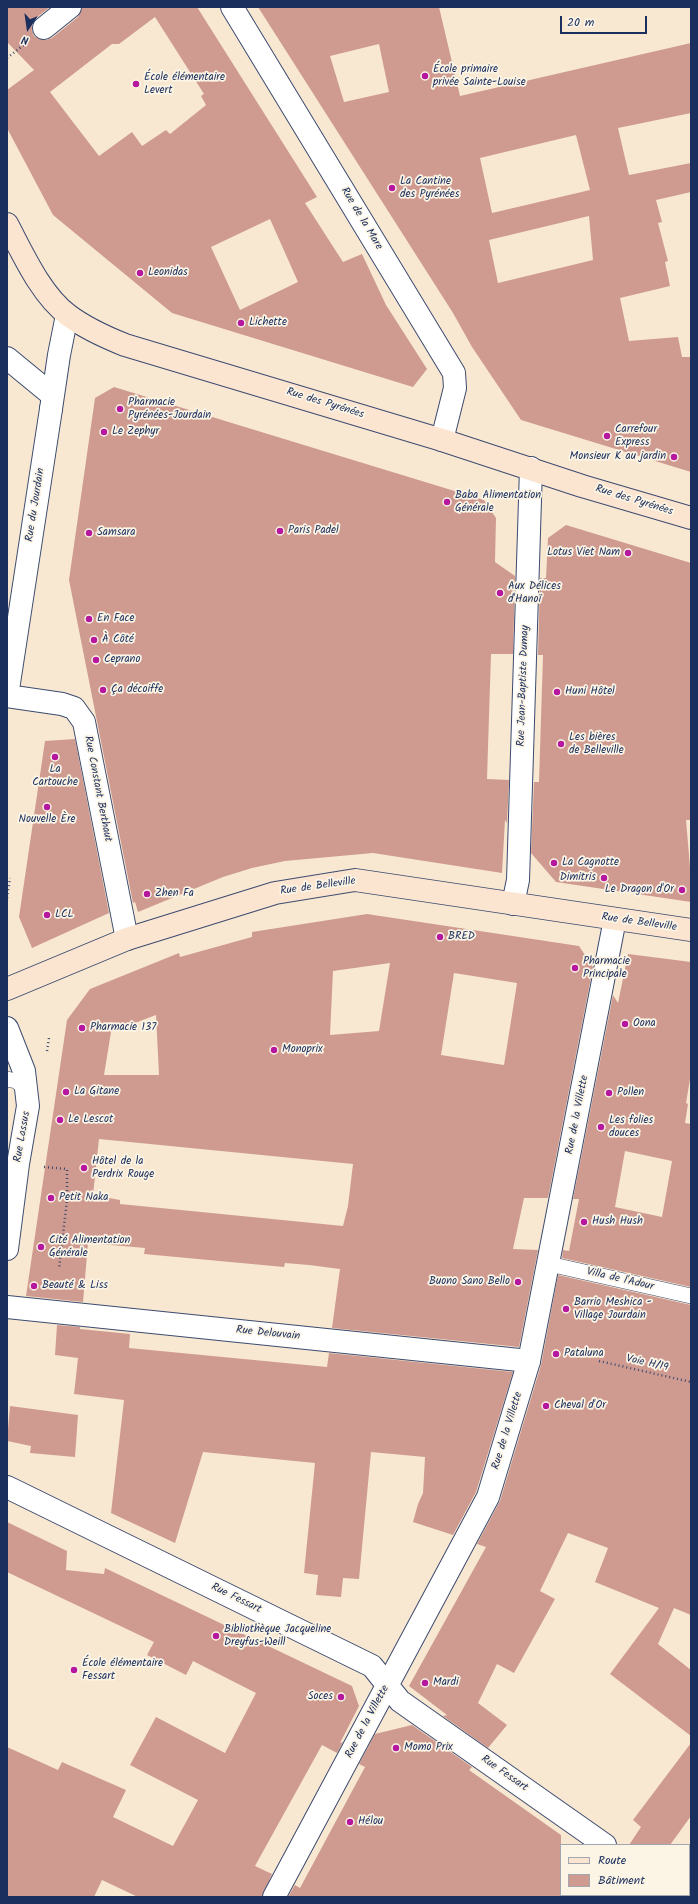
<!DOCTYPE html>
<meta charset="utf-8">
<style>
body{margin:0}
#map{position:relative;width:698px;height:1904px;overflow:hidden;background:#f8e8d2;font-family:Kalam,sans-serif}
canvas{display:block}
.frame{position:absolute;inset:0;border:8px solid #1b2f5e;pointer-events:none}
.legend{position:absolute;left:560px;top:1844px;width:130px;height:52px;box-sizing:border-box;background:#fcf5e5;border:1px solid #a2a6af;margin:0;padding:5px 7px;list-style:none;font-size:12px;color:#1b2f5e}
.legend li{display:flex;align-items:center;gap:8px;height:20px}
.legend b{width:20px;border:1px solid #a2a6af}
.north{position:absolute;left:8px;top:8px;width:40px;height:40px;-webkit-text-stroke:3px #fcf5e5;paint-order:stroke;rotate:193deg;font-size:11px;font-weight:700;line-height:16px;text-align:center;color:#1b2f5e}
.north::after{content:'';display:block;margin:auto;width:14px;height:18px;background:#1b2f5e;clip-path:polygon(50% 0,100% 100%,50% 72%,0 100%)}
.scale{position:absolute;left:560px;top:16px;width:87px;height:18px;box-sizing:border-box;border:2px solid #1b2f5e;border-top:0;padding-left:5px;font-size:12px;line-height:14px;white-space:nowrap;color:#1b2f5e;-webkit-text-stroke:3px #fcf5e5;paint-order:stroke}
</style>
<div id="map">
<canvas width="698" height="1904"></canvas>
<div class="frame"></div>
<ul class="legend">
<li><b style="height:5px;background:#fce5d0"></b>Route</li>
<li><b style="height:11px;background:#cf9b90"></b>Bâtiment</li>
</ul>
<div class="north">N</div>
<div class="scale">20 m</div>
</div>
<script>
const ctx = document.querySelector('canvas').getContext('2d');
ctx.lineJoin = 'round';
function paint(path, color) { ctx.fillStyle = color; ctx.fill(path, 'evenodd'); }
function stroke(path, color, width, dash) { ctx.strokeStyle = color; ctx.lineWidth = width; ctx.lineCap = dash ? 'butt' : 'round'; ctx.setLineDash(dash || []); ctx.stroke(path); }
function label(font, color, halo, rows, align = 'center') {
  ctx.font = font + ' Kalam,sans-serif'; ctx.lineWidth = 3.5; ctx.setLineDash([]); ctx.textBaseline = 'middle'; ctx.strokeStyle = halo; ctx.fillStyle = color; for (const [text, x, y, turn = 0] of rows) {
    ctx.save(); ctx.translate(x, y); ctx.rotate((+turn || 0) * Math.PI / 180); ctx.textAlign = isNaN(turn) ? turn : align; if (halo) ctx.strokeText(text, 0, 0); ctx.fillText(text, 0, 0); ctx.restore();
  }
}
paint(new Path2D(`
 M7,7h43l-14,11 -4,6v6l2,6 5,3 7,1 6,-2 26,-21 4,-10h115l120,190 -12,6 38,59 19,-8 24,51 41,64 -14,18 -241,-74 -119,-98 -46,-87v-38l27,-20 -27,-28zM155,17l49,77 -3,2 5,9 -36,29 -4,-4 -24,16 -10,-14 -33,24 -49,-64 62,-48h7zM270,219l28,63 -58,28 -29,-63z
 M258,7h181l21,89 231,-53v70l-73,15 11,47 62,-12v29l-35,8 6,22 -4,1 10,38 -3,1 5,24 -50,12 9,43 49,-4 4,20h9v115l-170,-52 -49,-73 -19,-34zM379,44l10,48 -45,10 -14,-46zM576,135l14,55 -98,23 -12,-55zM589,216l4,44 -95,23 -9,-43z
 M114,387l370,113 12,18 -1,44 20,14 -2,78h-22l-4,125 22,1 -2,43 -2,-3 -3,53 -129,-20 -88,8 -33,7 -29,9 -85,35 -3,-10 -2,1 -64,-323 26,-182z
 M566,525l125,38v257h-5l4,47h1v35l-135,-20 -25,-29 3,-71h5l4,-127h-5l2,-77h6l2,-40z
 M75,739l34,174 -77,35 -13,-31 26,-176z
 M367,914l212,32 14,21 -45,231h-24l-11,51 25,1 -19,97 -187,-19 8,-59 -31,-4 -24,-2 -1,4 -140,-13 1,-6 -57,-5 -5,59 -57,-6 41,-276 23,-31 89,-36 1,4 72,-20v-5zM390,963l-11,68 -49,4 3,-64zM454,973l63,10 -13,82 -63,-10zM156,1015l3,60h-55l7,-43zM99,1139l254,25 -5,42 -5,20 -223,-22v-4l-27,-5z
 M628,954l63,8v111l-5,30 2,1 -3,19 6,1v163l-129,-29 1,-8 6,1 10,-52h-6l40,-204 5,8zM625,1151l47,10 -10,56 -47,-10z
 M558,1275l133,30v310l-17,-7 -16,36 33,26v66l-81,-62 49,-66 -64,-26 13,-34 -40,-15 -28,58 15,8 -41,74 -17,-9 -19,39 29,22 -19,23 -45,-32 4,-1 -38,-29 77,-139 -9,-3 23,-43 41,-136z
 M57,1325l23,2v2l50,5 -1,14 198,19 2,-14 184,19 -37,120 -23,43 -40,-13 5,-18 5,-11 2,-36 -54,-5 -12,127 -16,-1 -2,19 -25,-2 2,-20 -14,-2 11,-110 -112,-11 -28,91 -64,-30 13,-113 -50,-6 4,-36 -23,-3z
 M10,1406l68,9 -3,42 -45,-4 1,-7 -24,-5z
 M7,1522l60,29 -1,19 38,4 1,-6 247,118 7,20 -19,37 3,-1 -6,11 -15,-8 -67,121 17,8 -10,23h-124l-36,-17 -8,17h-87v-150l51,23 4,-8 64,28 -13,27 60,29 25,-46 -68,-35 26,-48 69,36 31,-60 -63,-32 -7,14 -39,-20 7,-13 -147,-70z
 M412,1725l60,42 -3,3 92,65v62h-273l7,-12 5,3 65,-121 -6,-3 16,-30z
 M691,1743v73l-21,29h-41l12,-18 -8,-7z`), '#cf9b90');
const service = new Path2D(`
 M7,1079l9,2 12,9
 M549,1264l142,32`);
const pedestrian = new Path2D(`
 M44,28l26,-21
 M7,358l45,37
 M7,696l55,8 12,4 10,14 43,217
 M7,696l44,-287
 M529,1361l86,-442`);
const minor = new Path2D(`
 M232,7l222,366 1,15 -13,52
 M51,409l8,-54 8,-40
 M513,904l5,-24 13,-412
 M7,1028l17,43 4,35 -10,58 -11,85
 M7,1307l522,54 -41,136 -214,400
 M7,1487l365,179 28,35 205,144
 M676,1895l3,2`);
const secondary = new Path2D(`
 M7,224c16,30 34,71 61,91 17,13 37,22 57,30l317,95 140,46 109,32
 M7,989l120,-50 148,-46 80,-13 336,50`);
stroke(service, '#3c4b6f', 16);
stroke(pedestrian, '#3c4b6f', 24);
stroke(minor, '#3c4b6f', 24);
stroke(secondary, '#3c4b6f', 24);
stroke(new Path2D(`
 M7,58l18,-14
 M7,898l3,-20
 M47,1051l2,-13
 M44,1167l23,2v31l-8,69
 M599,1361l92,21`), '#3c4b6f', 2.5, [1, 3]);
stroke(service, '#fff', 15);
stroke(pedestrian, '#fff', 22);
stroke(minor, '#fff', 22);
stroke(secondary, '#fce5d0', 22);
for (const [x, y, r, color] of [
 [425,76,4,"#b5179e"],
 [136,84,4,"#b5179e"],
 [392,188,4,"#b5179e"],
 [140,273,4,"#b5179e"],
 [241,323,4,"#b5179e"],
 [120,409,4,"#b5179e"],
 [104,432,4,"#b5179e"],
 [607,436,4,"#b5179e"],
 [674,457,4,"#b5179e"],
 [447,502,4,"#b5179e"],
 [280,531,4,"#b5179e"],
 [89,533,4,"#b5179e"],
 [628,553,4,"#b5179e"],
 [500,593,4,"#b5179e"],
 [89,619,4,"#b5179e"],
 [94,640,4,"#b5179e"],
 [96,660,4,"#b5179e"],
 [103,690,4,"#b5179e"],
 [557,692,4,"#b5179e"],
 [561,744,4,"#b5179e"],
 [55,757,4,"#b5179e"],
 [47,807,4,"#b5179e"],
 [554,863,4,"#b5179e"],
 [604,878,4,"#b5179e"],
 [682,890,4,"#b5179e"],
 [147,894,4,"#b5179e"],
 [47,915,4,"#b5179e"],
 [440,937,4,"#b5179e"],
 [575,968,4,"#b5179e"],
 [625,1024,4,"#b5179e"],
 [82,1028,4,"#b5179e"],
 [274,1050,4,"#b5179e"],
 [66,1092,4,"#b5179e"],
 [609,1093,4,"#b5179e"],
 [60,1120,4,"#b5179e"],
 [601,1127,4,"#b5179e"],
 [84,1168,4,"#b5179e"],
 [51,1198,4,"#b5179e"],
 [584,1222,4,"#b5179e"],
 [41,1247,4,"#b5179e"],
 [518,1282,4,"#b5179e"],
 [34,1286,4,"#b5179e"],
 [566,1309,4,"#b5179e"],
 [556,1354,4,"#b5179e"],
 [546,1406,4,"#b5179e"],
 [216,1636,4,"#b5179e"],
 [74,1670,4,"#b5179e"],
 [425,1683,4,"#b5179e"],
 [341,1697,4,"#b5179e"],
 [396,1748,4,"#b5179e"],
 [350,1822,4,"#b5179e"]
]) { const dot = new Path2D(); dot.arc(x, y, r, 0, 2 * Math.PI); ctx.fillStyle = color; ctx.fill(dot); stroke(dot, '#fcf5e5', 1.5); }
label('11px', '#1b2f5e', '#fcf5e5', [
 ["École primaire",433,70],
 ["privée Sainte-Louise",433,83],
 ["École élémentaire",144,78],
 ["Levert",144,91],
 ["La Cantine",400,182],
 ["des Pyrénées",400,195],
 ["Leonidas",148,273],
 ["Lichette",249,323],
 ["Pharmacie",128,403],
 ["Pyrénées-Jourdain",128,416],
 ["Carrefour",615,430],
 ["Express",615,443],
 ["Le Zephyr",112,432],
 ["Monsieur K au jardin",666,457,"right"],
 ["Baba Alimentation",455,496],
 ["Générale",455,509],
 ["Paris Padel",288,531],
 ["Samsara",97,533],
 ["Lotus Viet Nam",620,553,"right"],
 ["Aux Délices",508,587],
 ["d'Hanoï",508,600],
 ["En Face",97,619],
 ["À Côté",102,640],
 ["Ceprano",104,660],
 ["Ça décoiffe",111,690],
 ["Huni Hôtel",565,692],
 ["Les bières",569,738],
 ["de Belleville",569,751],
 ["La",55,770,"center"],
 ["Cartouche",55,783,"center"],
 ["Nouvelle Ère",47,820,"center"],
 ["La Cagnotte",562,863],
 ["Dimitris",596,878,"right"],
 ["Le Dragon d'Or",674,890,"right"],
 ["Zhen Fa",155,894],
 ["LCL",55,915],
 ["BRED",448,937],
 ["Pharmacie",583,962],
 ["Principale",583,975],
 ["Oona",633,1024],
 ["Pharmacie 137",90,1028],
 ["Monoprix",282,1050],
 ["La Gitane",74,1092],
 ["Pollen",617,1093],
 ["Le Lescot",68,1120],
 ["Les folies",609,1121],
 ["douces",609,1134],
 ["Hôtel de la",92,1162],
 ["Perdrix Rouge",92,1175],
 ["Petit Naka",59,1198],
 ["Hush Hush",592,1222],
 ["Cité Alimentation",49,1241],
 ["Générale",49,1254],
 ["Buono Sano Bello",510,1282,"right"],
 ["Beauté & Liss",42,1286],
 ["Barrio Meshica -",574,1303],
 ["Village Jourdain",574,1316],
 ["Pataluna",564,1354],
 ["Cheval d'Or",554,1406],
 ["Bibliothèque Jacqueline",224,1630],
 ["Dreyfus-Weill",224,1643],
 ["École élémentaire",82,1664],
 ["Fessart",82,1677],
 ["Mardi",433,1683],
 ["Soces",333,1697,"right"],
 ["Momo Prix",404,1748],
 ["Hélou",358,1822]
], 'left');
label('11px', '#1b2f5e', '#fcf5e5', [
 ["Rue de la Mare",361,219,59],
 ["Rue des Pyrénées",325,404,17],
 ["Rue des Pyrénées",634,501,17],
 ["Rue du Jourdain",36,505,-81],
 ["Rue Jean-Baptiste Dumay",524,686,-88],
 ["Rue Constant Berthaut",97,789,79],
 ["Rue de Belleville",318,887,-8],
 ["Rue de Belleville",639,923,8],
 ["Rue de la Villette",578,1115,-79],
 ["Rue Lassus",23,1137,-80],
 ["Villa de l'Adour",620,1280,13],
 ["Rue Delouvain",268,1334,6],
 ["Voie H/19",647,1364,13],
 ["Rue de la Villette",508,1431,-73],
 ["Rue Fessart",236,1599,26],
 ["Rue de la Villette",368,1722,-62],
 ["Rue Fessart",504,1774,35]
]);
</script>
